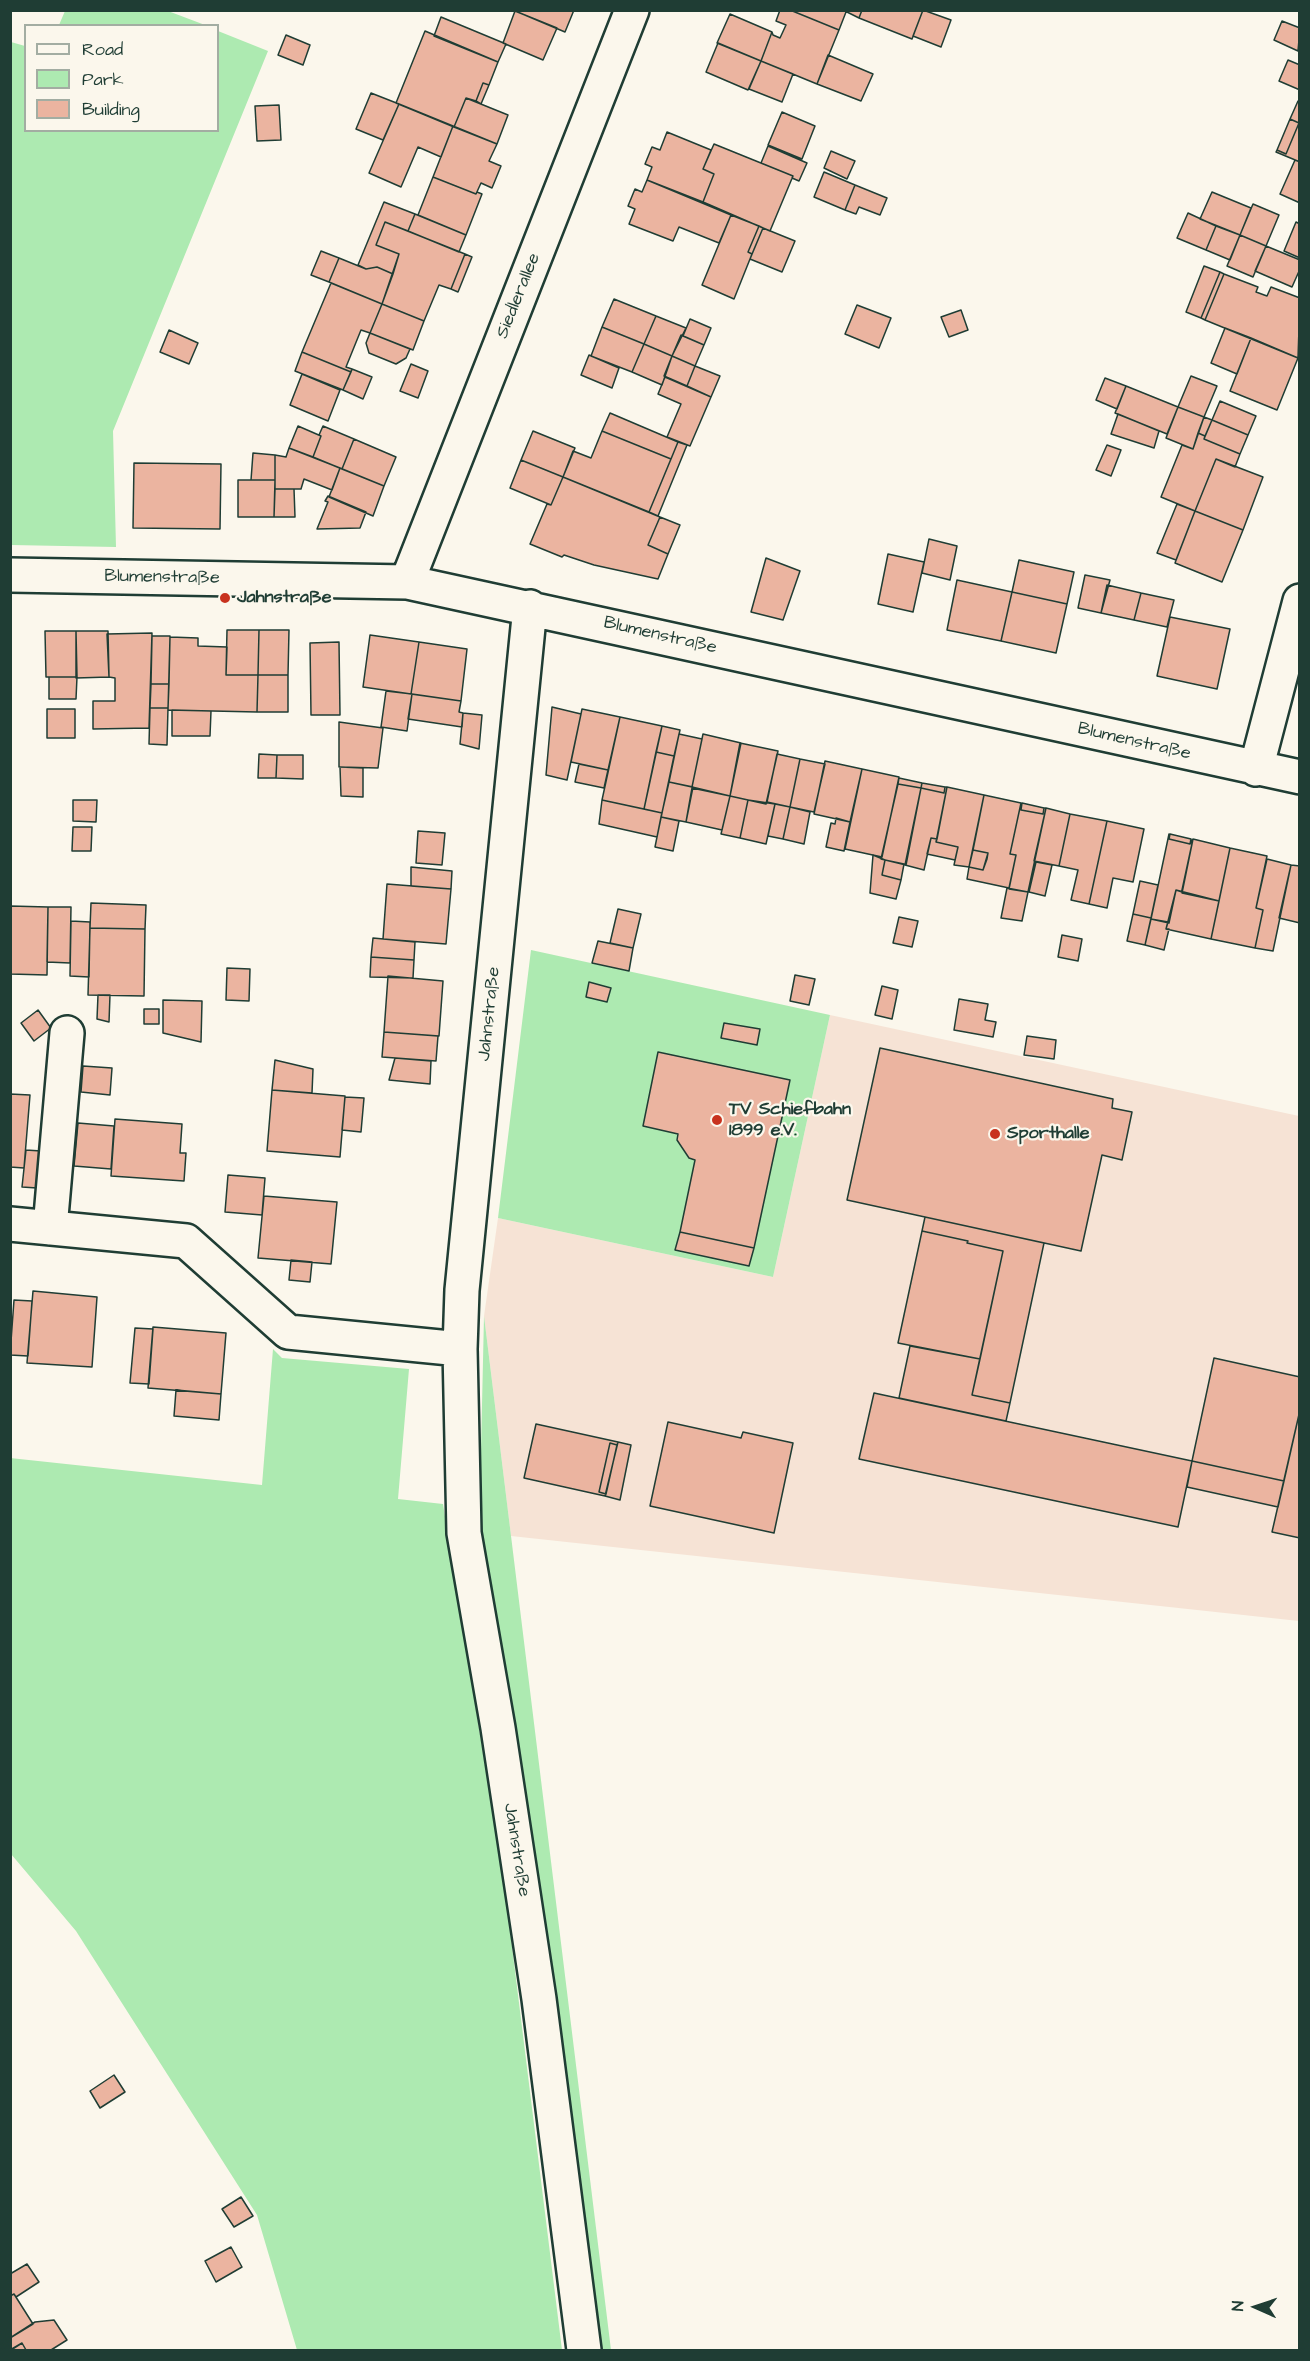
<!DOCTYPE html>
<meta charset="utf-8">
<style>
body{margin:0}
#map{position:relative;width:1310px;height:2361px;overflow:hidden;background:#fbf7ec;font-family:"Architects Daughter",sans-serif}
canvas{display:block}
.frame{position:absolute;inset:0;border:12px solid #1f3d34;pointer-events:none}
.legend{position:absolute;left:24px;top:24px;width:195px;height:108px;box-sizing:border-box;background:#fbf7ec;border:2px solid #a3ada2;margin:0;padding:8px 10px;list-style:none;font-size:18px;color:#1f3d34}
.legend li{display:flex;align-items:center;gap:12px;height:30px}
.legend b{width:30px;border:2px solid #a3ada2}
.north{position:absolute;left:1226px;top:2277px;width:60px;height:60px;-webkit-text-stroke:4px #fbf7ec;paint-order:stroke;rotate:273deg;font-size:16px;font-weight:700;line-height:24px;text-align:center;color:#1f3d34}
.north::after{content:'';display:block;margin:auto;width:21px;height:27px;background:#1f3d34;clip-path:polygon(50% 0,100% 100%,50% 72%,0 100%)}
</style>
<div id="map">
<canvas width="1310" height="2361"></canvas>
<div class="frame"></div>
<ul class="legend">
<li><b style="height:8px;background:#fbf7ec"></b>Road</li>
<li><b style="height:16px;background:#adeab1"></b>Park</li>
<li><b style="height:16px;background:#ebb4a0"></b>Building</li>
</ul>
<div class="north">N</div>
</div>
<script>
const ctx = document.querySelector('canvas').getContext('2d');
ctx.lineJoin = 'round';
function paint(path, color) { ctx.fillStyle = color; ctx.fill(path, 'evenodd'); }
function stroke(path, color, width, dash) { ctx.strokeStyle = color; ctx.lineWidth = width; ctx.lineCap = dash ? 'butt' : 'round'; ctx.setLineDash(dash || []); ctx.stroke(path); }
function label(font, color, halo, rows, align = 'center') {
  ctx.font = font + ' "Architects Daughter",sans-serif'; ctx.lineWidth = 4.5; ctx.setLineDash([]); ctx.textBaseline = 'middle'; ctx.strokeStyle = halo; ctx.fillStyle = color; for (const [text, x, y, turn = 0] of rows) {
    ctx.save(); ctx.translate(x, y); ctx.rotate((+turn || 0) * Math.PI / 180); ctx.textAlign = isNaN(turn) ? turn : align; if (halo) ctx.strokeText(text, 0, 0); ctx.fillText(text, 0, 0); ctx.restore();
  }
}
paint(new Path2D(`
 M830,1015l469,101v505l-788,-85 -27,-220 14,-98 275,59z`), '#f6e3d5');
paint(new Path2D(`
 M65,11h103l37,14h-146z
 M218,31l50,20 -155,380 3,116 -105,-2v-503l14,4 1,84h192z
 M531,950l299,65 -57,262 -275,-59z
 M484,1316l127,1034h-16l-116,-811z
 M273,1349l9,9 127,11 -11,130 45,5 62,386 57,460h-265l-40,-135 -181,-284 -65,-77 -1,-396 252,27z`), '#adeab1');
const building = new Path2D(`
 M513,10h61l-9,22z
 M780,10h10l49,20 -22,54 -56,-23 11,-29 1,3 7,3 6,-13 -10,-4z
 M790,10h53l3,2 -7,18z
 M843,10h19l-3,8z
 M862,10h61l-11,29 -53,-21z
 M923,10l28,10 -10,27 -28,-11z
 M515,11l42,17 -14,32 -40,-17z
 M730,14l42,18 -11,29 -44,-18z
 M441,17l65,27 -8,18 -64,-26z
 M1282,21l18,7 -2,23 -24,-11z
 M425,31l73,31 -9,23 -6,-2 -7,18 -10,-3 -12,29 -58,-24z
 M286,35l24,10 -7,20 -25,-10z
 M718,43l43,18 -13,29 -42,-18z
 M828,55l45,19 -12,27 -44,-17z
 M1288,60l12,5v25l-21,-9z
 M761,61l32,13 -11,28 -33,-13z
 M483,83l6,2 -8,19 -5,-3z
 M371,93l28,11 -16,36 -27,-11z
 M466,98l42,17 -11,29 -43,-17z
 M1298,101l2,1v60l-24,-10 1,-2 9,4 13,-31 -9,-4z
 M399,104l54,22 -12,31 -23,-10 -17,40 -32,-14z
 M279,105l2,35 -24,1 -2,-35z
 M782,112l33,14 -13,33 -34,-14z
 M1290,119l9,4 -13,31 -9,-4z
 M453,126l44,18 -8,17 12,5 -9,22 -11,-5 -5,11 -43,-17z
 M667,132l44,18 -8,19 11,5 -11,28 -56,-22 5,-13 -7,-3 7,-17 8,3z
 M714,144l79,32 -23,55 -67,-29 11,-28 -11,-5z
 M768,146l39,17 -8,18 -7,-3 1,-2 -32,-13z
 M831,151l24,10 -8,18 -23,-11z
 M1295,160l5,2v41l-20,-9z
 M824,172l31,13 -10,25 -31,-13z
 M433,177l43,17 1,-2 5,2 -16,41 -48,-20z
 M647,180l84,35 -12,28 -40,-16 -6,14 -44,-17 6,-15 -7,-3 7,-17 7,3z
 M855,185l32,13 -7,17 -21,-8 -3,7 -11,-4z
 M1212,192l39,16 -11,27 -40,-16z
 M384,202l31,12 -7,17 -23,-9 -9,23 23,9 -6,20 -16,-7 -11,2 -8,-4z
 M1253,204l26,11 -13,31 -26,-11z
 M1188,213l28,13 -10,24 -29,-12z
 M415,214l51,21 -7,17 -51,-21z
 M731,215l28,11 -11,26 4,2 -18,45 -32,-14z
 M385,222l80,32 -14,35 -12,-4 -15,36 -42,-17 17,-50 -23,-9z
 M1296,222l4,2v34l-16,-7z
 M759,226l4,2 -11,26 -4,-2z
 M1216,226l24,9 -10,25 -24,-10z
 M763,228l32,13 -13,31 -32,-13z
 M1240,235l26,11 -13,31 -26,-11z
 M1266,246l34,14v9l-8,18 -37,-16z
 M321,251l18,7 -10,24 -18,-7z
 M465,254l7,3 -14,35 -7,-3z
 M339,258l27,11 11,-2 16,7 -11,30 -53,-22z
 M1204,266l16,6 -19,46 -15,-6z
 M1220,272l4,2 -19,46 -4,-2z
 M1224,274l34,13 -2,5 11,4 4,-9 29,11 -2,60 -93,-38z
 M331,283l51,21 -12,29 -9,-3 -15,37 6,2 -1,3 -49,-20z
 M614,299l42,17 -12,28 -42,-17z
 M382,304l42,17 -11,29 -43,-17z
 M857,305l34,13 -12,30 -34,-14z
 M961,310l7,20 -19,7 -8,-20z
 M656,316l30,12 -14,28 -28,-12z
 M690,319l21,9 -7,17 -21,-9z
 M602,327l42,17 -12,28 -41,-16z
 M1225,328l26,10 -14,36 -26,-11z
 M169,330l29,13 -9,21 -29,-12z
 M370,333l40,16 -4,9 -10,6 -27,-11 -3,-10z
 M681,335l23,10 -9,21 -23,-10z
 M1251,338l47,20 -21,52 -47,-19z
 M644,344l28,12 -10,29 -30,-13z
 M302,352l49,20 -8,18 -48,-19z
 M589,355l30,13 -7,20 -31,-13z
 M672,356l23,10 -8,20 -23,-10z
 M411,364l17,7 -10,27 -18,-7z
 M695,366l25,10 -9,21 -24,-11z
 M352,369l20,8 -9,22 -20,-9z
 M302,374l38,16 -12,31 -38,-16z
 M1191,376l26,10 -13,31 -26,-10z
 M665,377l46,20 -21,49 -23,-9 14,-33 -23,-10z
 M1105,378l21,8 -9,23 -21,-9z
 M1126,386l52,21 -11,27 -52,-21z
 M1220,401l36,15 -8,19 -36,-15z
 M1178,407l26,10 -11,32 -27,-11z
 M610,413l68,29 -7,17 -69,-28z
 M1118,414l41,17 -5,17 -43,-14z
 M1204,417l8,3 -7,16 -7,-3z
 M1212,420l36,15 -8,19 -36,-15z
 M298,426l23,10 -8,21 -24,-9z
 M323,426l31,13 -12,30 -29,-12 8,-21 -2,-1z
 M533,431l42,17 -12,29 -42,-17z
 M602,431l69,28 -22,53 -86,-35 10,-26 18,7z
 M1198,433l7,3 -1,3 36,15 -5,13 -19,-8 -21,52 -34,-14 21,-52 11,4z
 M354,439l42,18 -12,29 -42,-17z
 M678,442l9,3 -29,71 -9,-4z
 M1107,445l14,5 -10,26 -15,-6z
 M289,448l51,20 -8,22 -28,-11 -3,10h-26v-34l11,2z
 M253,453l22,2v25h-24z
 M1216,459l47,18 -20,53 -48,-19z
 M521,460l42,17 -12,28 -41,-17z
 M134,463l87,1 -1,65 -87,-1z
 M340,468l44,18 -11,30 -44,-19z
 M563,477l97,40 -12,28 20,9 -10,25 -64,-14 -30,-10 -2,2 -32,-13 17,-40 4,1z
 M238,480h37l-1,37h-36z
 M275,489h19l1,28h-21z
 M328,496l38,16 -6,16 -43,1 11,-27 -3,-1z
 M1177,504l18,7 -19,49 -19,-7z
 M1195,511l48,19 -21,52 -47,-19z
 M660,517l20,8 -12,29 -20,-9z
 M929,539l28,7 -7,34 -28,-7z
 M888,554l36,8 -11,50 -35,-8z
 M766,558l34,13 -17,49 -32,-8z
 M1019,560l55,12 -7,32 -55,-12z
 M1085,575l25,5 -9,33 -23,-5z
 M957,580l55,12 -11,49 -54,-11z
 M1107,585l34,8 -7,27 -33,-7z
 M1012,592l55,12 -11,49 -55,-12z
 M1141,593l33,7 -7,27 -33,-7z
 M1170,617l60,12 -13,60 -60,-13z
 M227,630h32l-1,45h-32z
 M259,630h30l-1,45h-30z
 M45,631h31l1,46h-31z
 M76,631h32l1,46 -33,1z
 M152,633l-3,95 -56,1v-28h22v-23l-6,-1 -2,-43z
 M370,635l49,7 -8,52 -48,-7z
 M152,636h18l-1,48h-18z
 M170,637l28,1v8l29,1 -1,28h32l-1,37 -89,-2z
 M339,642l1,73h-29l-1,-72z
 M419,642l48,7 -6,52 -50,-7z
 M258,675h30v37h-31z
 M49,677h28l-1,22h-27z
 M151,684h18l-1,24h-18z
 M386,691l26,3 -5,37 -26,-4z
 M412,694l49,7 -2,11 4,1 -1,14 -54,-8z
 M552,707l29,7 -14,66 -21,-5z
 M150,708h18l-1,37 -18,-1z
 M47,709h28v29h-28z
 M582,709l38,8 -12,53 -37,-8z
 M172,710l39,1 -1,25h-38z
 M463,713l19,2 -3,34 -19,-5z
 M620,717l42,9 -18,83 -42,-9z
 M339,722l44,6 -5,40 -39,-1z
 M662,726l18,4 -6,26 -18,-4z
 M679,734l23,5 -10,48 -23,-5z
 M703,734l38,9 -11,53 -38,-9z
 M740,743l38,8 -12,53 -36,-8z
 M656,752l18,4 -12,57 -18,-4z
 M259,754l18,1 -1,23h-18z
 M777,754l23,5 -10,48 -23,-5z
 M277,755h26v24l-27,-1z
 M800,759l25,5 -11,48 -24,-5z
 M825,761l37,8 -12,53 -36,-8z
 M579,764l29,6 -4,18 -29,-6z
 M340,767l23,1v29l-22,-1z
 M862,769l37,8 -17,80 -37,-8z
 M899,778l23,5 -1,5 -23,-4z
 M669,782l24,5 -7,35 -25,-5z
 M922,783l23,4 -1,6 -23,-5z
 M898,784l23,4 -15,77 -25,-6z
 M945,787h2l-10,52 -6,-1 -7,32 -19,-5 16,-77 23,5z
 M947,787l37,8 -15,72 -15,-2 4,-18 -22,-5z
 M692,788l38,8 -8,34 -36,-8z
 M984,795l37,8 -11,51 6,1 -7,33 -42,-9 2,-12 14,3 4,-11 1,-6 -15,-3z
 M730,796l18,4 -8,38 -19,-4z
 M73,800h24l-1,22 -23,-1z
 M602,800l60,13 -5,24 -58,-13z
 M748,800l27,4 -9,40 -26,-6z
 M1021,803v7l22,4 1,-6h2l-18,84 -19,-3 7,-34 -6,-1z
 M1022,803l22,5 -1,6 -22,-4z
 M775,804l15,3 -7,32 -15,-3z
 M790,807l20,5 -6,32 -21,-5z
 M1046,808l24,6 -11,52 -25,-5z
 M1070,814l37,7 -18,83 -18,-4 7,-30 -19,-4z
 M661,817l18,4 -6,30 -18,-4z
 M836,818l14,4 -6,29 -18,-4 5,-24 4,1z
 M1107,821l37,8 -11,53 -20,-4 -6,30 -18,-4z
 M73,827h19l-1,24h-19z
 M418,831l27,2 -3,32 -26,-2z
 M1169,834v5l21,5 3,-5 -11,51v2l-6,-2 -7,33 -18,-4z
 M1170,834l21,5 -1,5 -21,-5z
 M931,838l6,1 -1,3 22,5 -3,13 -28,-6z
 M1193,839l37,9 -11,53 -37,-8z
 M1230,848l37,8 -11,52 7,2 -8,38 -44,-9z
 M973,850l15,3 -5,17 -14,-3z
 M873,855l12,5 -3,15 19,5 -5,19 -26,-6z
 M1267,859l24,6 -18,86 -18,-3 8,-38 -7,-2z
 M885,860l19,4 -3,16 -19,-5z
 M1036,862l16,3 -7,31 -16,-4z
 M1291,865l9,1v57l-21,-5z
 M411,867l41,4 -1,18 -40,-3z
 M1140,881l18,4 -7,33 -18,-4z
 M387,884l64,5 -5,55 -63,-5z
 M1007,888l21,4 -6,29 -21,-3z
 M1176,890l43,11 -8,38 -45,-10z
 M91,903l55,2 -1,24 -55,-1z
 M10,906l38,1 -1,68 -37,-1z
 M48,907h23l-1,56 -23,-1z
 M618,909l23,5 -8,34 -23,-5z
 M1133,914l18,4 -6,27 -18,-4z
 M899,917l19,4 -6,26 -19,-4z
 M1151,919l17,3 -2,7h3l-5,21 -19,-5z
 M71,921l19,1 -1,55 -19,-1z
 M90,928l55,1 -1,67 -56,-1z
 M1062,935l20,4 -4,22 -20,-4z
 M373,938l42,4 -1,18 -43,-3z
 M598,941l35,7 -4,23 -37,-8z
 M371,957l43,3 -1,18 -43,-1z
 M227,968l23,1 -1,32 -23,-1z
 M795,975l20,4 -6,26 -19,-4z
 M388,976l55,5 -4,55 -55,-4z
 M589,982l22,6 -4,14 -21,-5z
 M882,986l16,4 -6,29 -17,-4z
 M98,995h12l-1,27 -12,-3z
 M959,999l29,5 -3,16 11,2 -3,15 -39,-7z
 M163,1000l39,1 -1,41 -38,-9z
 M144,1009h15v15h-15z
 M38,1010l13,18 -17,13 -13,-18z
 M724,1023l36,6 -3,16 -36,-7z
 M384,1032l54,4 -2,25 -54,-4z
 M1027,1036l29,4 -2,19 -30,-4z
 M880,1048l233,51 -1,9 20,4 -10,48 -20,-5 -21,96 -234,-51z
 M658,1052l132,28 -36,168 -74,-16 15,-72 -6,-2 -12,-18 1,-6 -35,-8z
 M395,1058l36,3 -1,23 -41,-4z
 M275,1060l38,9 -1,24 -40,-3z
 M83,1066l29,2 -2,27 -29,-3z
 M272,1090l73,6 -5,61 -73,-6z
 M10,1094l20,1 -6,73 -14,-1z
 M345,1097l19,1 -3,34 -19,-2z
 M115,1119l67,5 -2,29h6l-2,28 -73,-5z
 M78,1123l36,3 -3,43 -37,-3z
 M26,1150l15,1 -4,37 -15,-1z
 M228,1175l37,3 -3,37 -37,-3z
 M264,1196l73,6 -6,62 -73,-6z
 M925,1217l119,26 -34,160 -38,-8 31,-144 -36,-8 1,-2 -46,-10z
 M922,1231l46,10 -1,2 36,8 -23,108 -82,-16z
 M680,1232l74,16 -5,18 -74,-16z
 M291,1260l21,2 -2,20 -21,-2z
 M33,1291l64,6 -5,70 -65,-4z
 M14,1300l18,1 -4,55 -18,-1z
 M153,1327l73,6 -5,61 -73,-6z
 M135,1328l18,1 -4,55 -19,-1z
 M910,1346l70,13 -8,36 38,8 -4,18 -107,-23z
 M1214,1358l86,19v33l-16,71 -92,-20z
 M176,1390l45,4 -2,26 -45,-4z
 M874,1393l318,68 -14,66 -319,-68z
 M1300,1410v128l-28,-6z
 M668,1422l73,16 2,-6 50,11 -19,90 -124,-27z
 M536,1424l82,18 -1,3 -7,-2 -11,49 7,2 -1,2 -81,-18z
 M618,1442l13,3 -11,55 -15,-4z
 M610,1443l7,2 -11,49 -7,-2z
 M1192,1461l92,20 -6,26 -91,-20z
 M114,2075l11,17 -25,16 -10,-17z
 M241,2197l12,19 -19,11 -12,-18z
 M231,2247l11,20 -26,15 -11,-21z
 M27,2264l12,18 -23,15 -2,-3 -4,2v-22z
 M14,2294l19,30 -23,14v-42z
 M54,2320l13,20 -16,10h-25l-4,-7 -12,7v-12l25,-16z
 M22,2343l4,7h-15z`);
paint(building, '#ebb4a0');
stroke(building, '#1f3d34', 1.5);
const minor = new Path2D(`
 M10,575l397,7 893,195
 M407,582l225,-572
 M530,607l-68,683 -2,59 4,184 34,195 41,271 45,351
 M1256,769l44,-168
 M10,1224l176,17 102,91 172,17
 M50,1228l17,-195`);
stroke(minor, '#1f3d34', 38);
stroke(minor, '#fbf7ec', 33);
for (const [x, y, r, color] of [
 [225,598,6,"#c8321e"],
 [717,1120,6,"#c8321e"],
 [995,1134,6,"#c8321e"]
]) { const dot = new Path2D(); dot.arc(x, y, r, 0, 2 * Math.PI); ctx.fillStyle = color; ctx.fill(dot); stroke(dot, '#fbf7ec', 2); }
label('18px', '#1f3d34', '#fbf7ec', [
 ["Siedlerallee",519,296,-68],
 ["Blumenstraße",162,578,1],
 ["Blumenstraße",660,636,13],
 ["Blumenstraße",1134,742,13],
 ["Jahnstraße",490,1014,-84],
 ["Jahnstraße",516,1850,81]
]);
label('bold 18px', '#1f3d34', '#fbf7ec', [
 ["Jahnstraße",237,598],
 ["TV Schiefbahn",729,1110],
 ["1899 e.V.",729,1131],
 ["Sporthalle",1007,1134]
], 'left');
</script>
